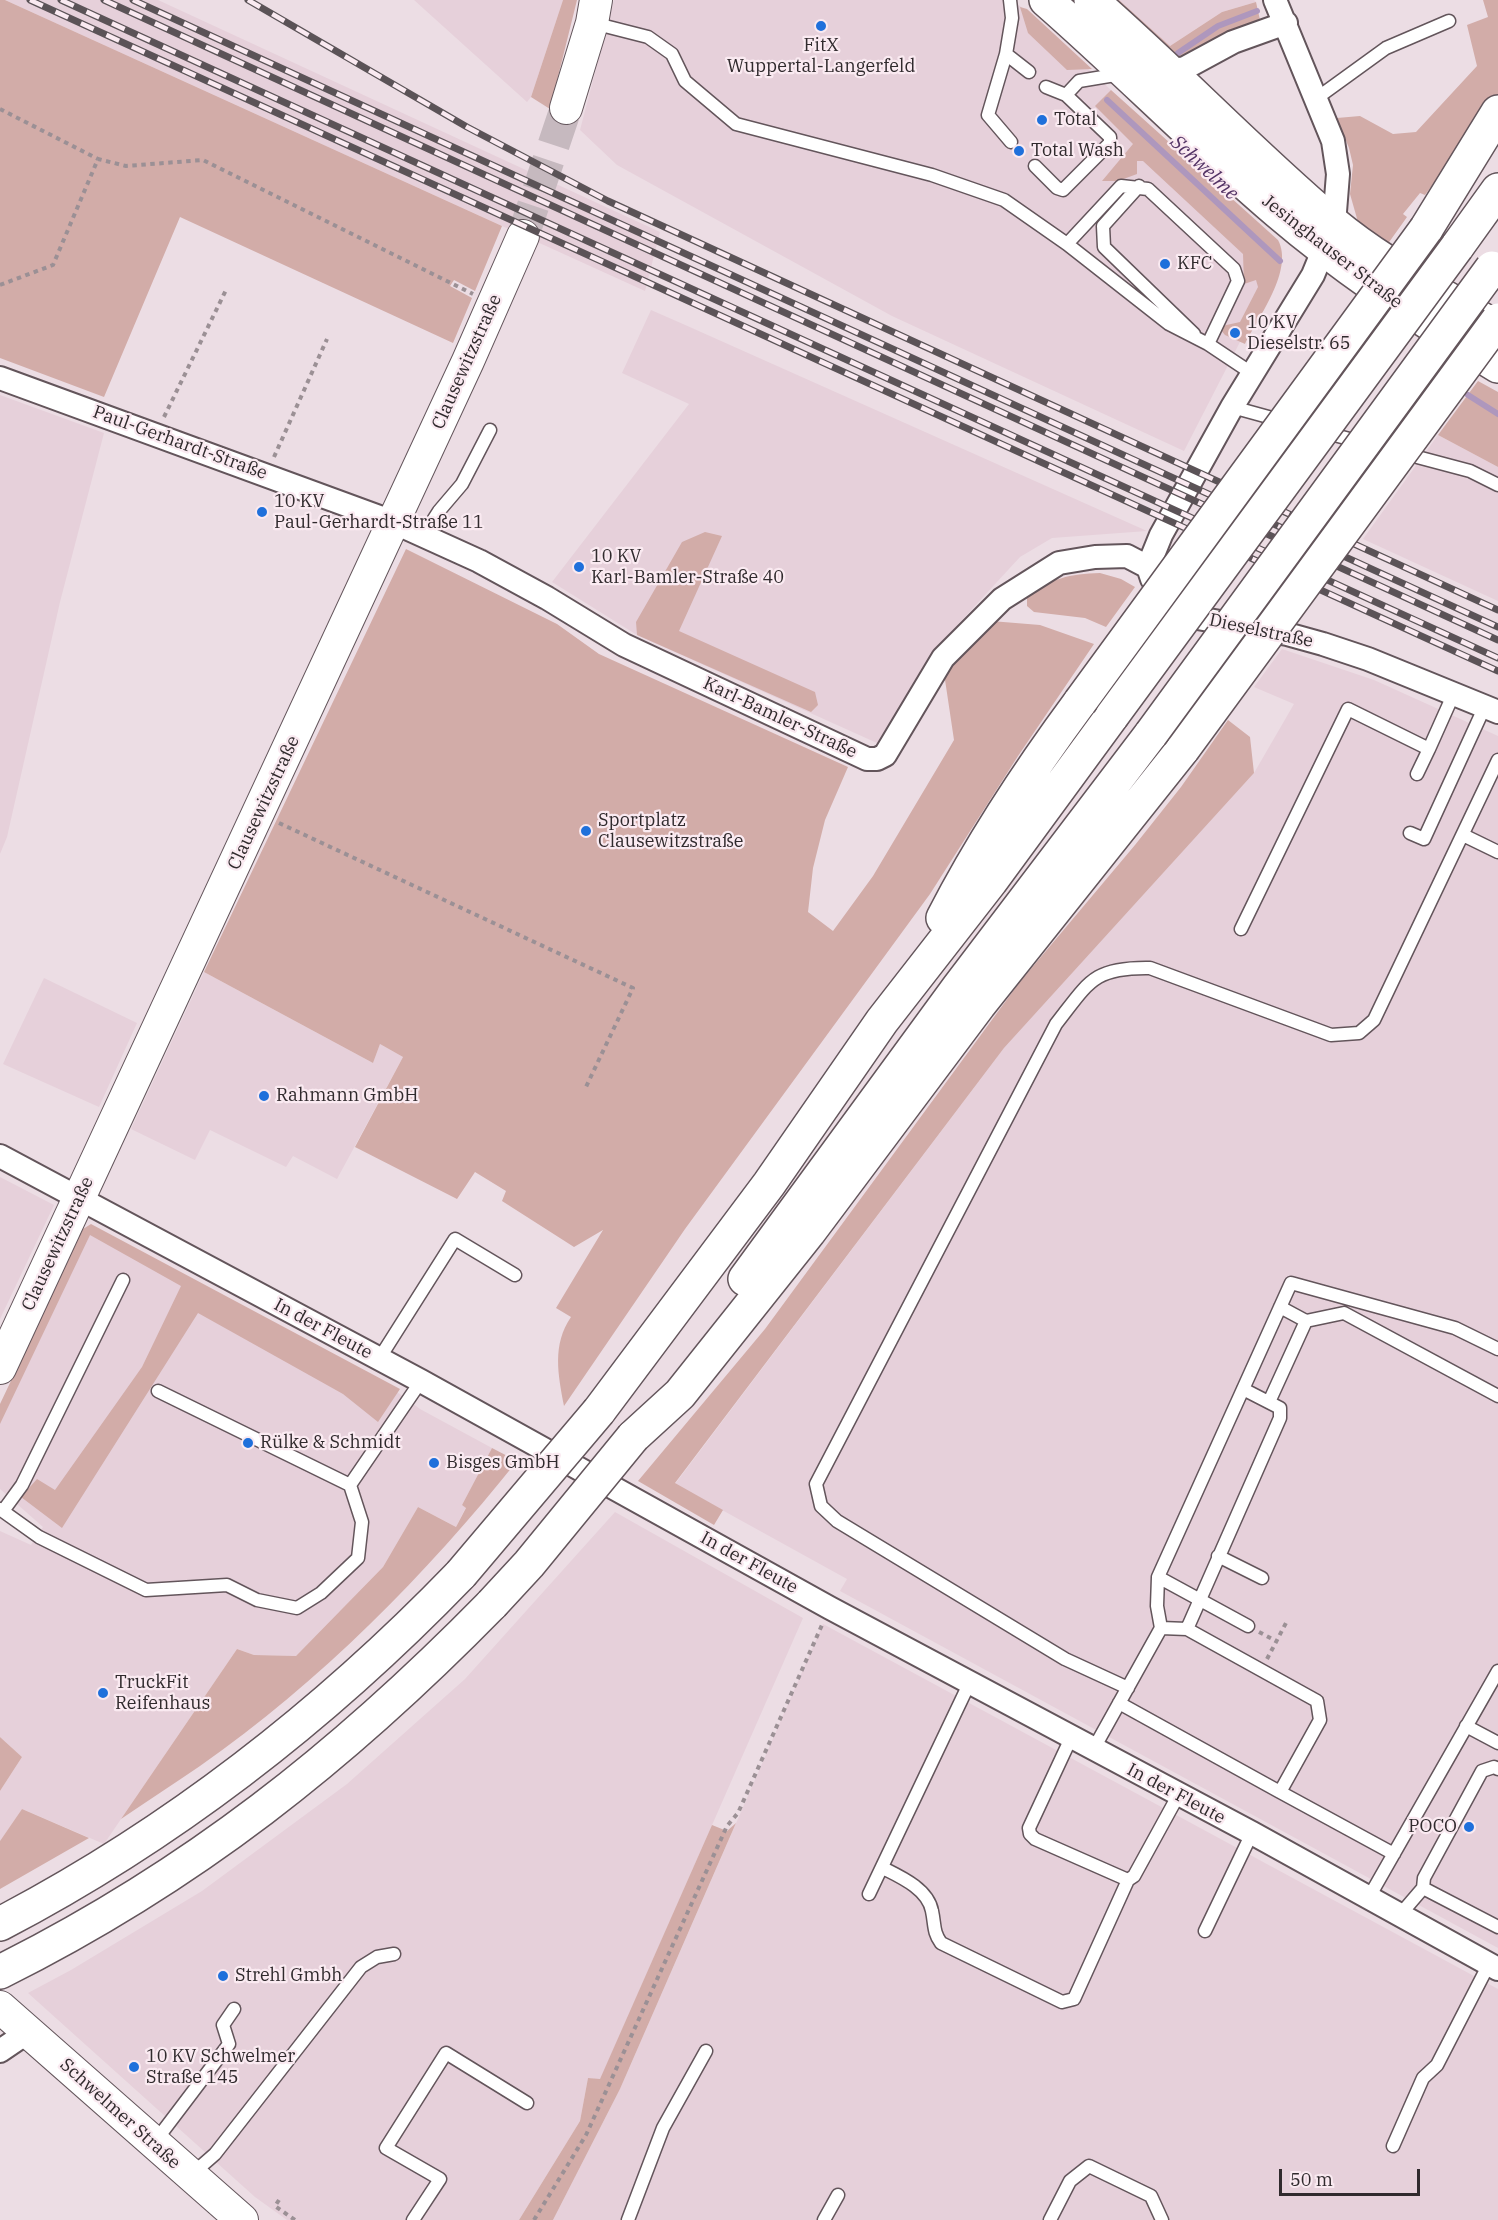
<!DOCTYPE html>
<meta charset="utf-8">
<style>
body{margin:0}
#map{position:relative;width:1498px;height:2220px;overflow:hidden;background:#ecdde4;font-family:"IBM Plex Serif",serif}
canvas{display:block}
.scale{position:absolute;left:1279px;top:2169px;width:141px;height:27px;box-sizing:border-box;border:3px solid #302a2d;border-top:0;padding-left:8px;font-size:18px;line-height:21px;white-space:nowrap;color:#302a2d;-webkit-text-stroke:4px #faeaf1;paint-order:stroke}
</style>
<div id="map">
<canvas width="1498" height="2220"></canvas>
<div class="scale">50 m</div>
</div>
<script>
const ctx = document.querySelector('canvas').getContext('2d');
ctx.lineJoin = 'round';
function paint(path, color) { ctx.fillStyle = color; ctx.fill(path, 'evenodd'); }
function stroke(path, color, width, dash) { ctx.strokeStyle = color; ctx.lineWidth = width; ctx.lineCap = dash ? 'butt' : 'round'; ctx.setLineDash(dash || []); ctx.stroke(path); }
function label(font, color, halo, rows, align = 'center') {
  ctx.font = font + ' "IBM Plex Serif",serif'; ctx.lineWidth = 4.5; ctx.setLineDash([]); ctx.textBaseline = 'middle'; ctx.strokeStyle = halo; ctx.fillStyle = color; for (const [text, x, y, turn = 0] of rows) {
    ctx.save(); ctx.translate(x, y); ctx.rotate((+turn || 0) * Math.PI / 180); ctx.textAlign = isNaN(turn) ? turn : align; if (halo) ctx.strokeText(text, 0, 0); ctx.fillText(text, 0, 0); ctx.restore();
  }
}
paint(new Path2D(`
 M5,0h153l502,232 -15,59z
 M414,0h149l-32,97 -4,5z
 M614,0h393l13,6 91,84 -10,11 178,165 -95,185 -292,-135 -275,-151 -37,-35z
 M1118,0h136l2,2 -34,10 -52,34z
 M651,310l32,14 464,207 -95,7 -32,19 -82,89 -61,97 -240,-108 -85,-53 137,-178 -67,-31z
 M0,395l104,38 -44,169 -53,235 -7,17z
 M1438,435l60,32v134l-135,-62z
 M1282,649l92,31 124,56v1212l-658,-357 7,-12 -172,-95 329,-436 250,-275 40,-69 -40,-17z
 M204,972l169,91 7,-19 23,13 -66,122 -44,-23 -7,11 -76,-37 -15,30 -64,-31z
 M44,978l93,45 -38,84 -96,-43z
 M0,1177l54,28 -54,114z
 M89,1227l308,165 23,17 72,39 -30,57 4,2 -10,20 -38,-20 -35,60 -87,89 -42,-1 -17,-6 -133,195 -82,-35 -22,32v-50l22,-34 -22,-20v-206l31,14 12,-18 -43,-38v-72z
 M615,1512l188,106 -203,462 -12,-2 -8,43 -61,99h-232l-32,-23 -227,-204 43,-23 131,-79 145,-107 118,-105z
 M823,1624l675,365v231h-945l67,-131z`), '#e6d0da');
paint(new Path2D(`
 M0,0h5l497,226 -27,65 -21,-11 -4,6 22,12 -19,45 -273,-126 -76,180 -104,-39z
 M563,0h14l-27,109 -19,-12z
 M1109,0h10l51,46 52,-34 34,-10 4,18 -29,11 -53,28z
 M1483,0h15v96l-73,99 -5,-2 -17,21 4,3 -20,28 -29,-23 -8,-28 3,-29 -4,-17 -12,-30 23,-2 33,18 23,-2 61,-66 -10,-41 21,-8z
 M1020,7l7,2 65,60 -25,1 -39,-37z
 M1111,90l167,150c16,30 -19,76 -33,104l-20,-9 -5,-6 2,-3 18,-4 18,-35 -2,-7 -12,4 -1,-30 -100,-93h-6v13l-19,7h-16l31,-37 -38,-38z
 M1478,381l20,11v75l-60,-32z
 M705,532l17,4 -43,95 136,61 3,13 -7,7 -174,-77 -1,-13 46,-80z
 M406,549l151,75 42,30 249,113 -23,53 -12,48 -5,44 25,19 40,-55 81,-136 -10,-67 47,-52 49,4 54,19 -76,112 -88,138 -245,335 -121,177c-6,-32 -12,-61 7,-89l-15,-9 47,-78 -29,17 -72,-46 4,-10 -31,-19 -18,27 -102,-52 48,-90 -23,-13 -7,19 -169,-91z
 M1100,573l21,6 14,8 -29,40 -21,-9 -51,-6 -7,-6v-8c23,-20 43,-24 73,-25z
 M1228,720l22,17 4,36 -250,275 -329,435 48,27 -9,15 -76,-44 127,-152 254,-346 116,-138 46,-58z
 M91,1224l309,165 -22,33 -35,-28 -145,-81 -136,215 -41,-31 16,-18 18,11 87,-123 39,-81 -91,-51 -90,189v-20l83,-175z
 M492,1448l25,13c-91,114 -197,221 -317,305 -26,18 -53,35 -79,53l116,-170 17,6 42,1 87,-89 35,-60 38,20 10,-19 -4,-3z
 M0,1737l22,20 -22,34z
 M22,1809l67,29 -89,51v-48z
 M736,1823l-116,266 -67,131h-34l61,-99 8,-43 12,1 112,-254 15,6z`), '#d2aca8');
stroke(new Path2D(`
 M1178,53l40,-27 39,-15
 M1107,100l173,161
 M1468,395l30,19`), '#ae97bd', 6);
stroke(new Path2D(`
 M523,236l43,-128`), '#c6b9bf', 32, [32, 16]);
const lane = new Path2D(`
 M1010,0l2,18 -6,36 23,18
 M593,23l55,14 24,17 13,27 51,43 196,51 72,25 63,44 102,80 39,20 45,30
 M1006,54l-18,61 23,27
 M1046,87l20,8 13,-14 42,-7
 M1317,98l69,-50 63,-27
 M1035,166l22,22 6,2 47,-47v-6l-44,-42
 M1139,186l-36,40 1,21 90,87
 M1067,244l54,-58 27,3 86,80 4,12 -30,63
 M1232,407l51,14
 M1323,432l147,39 28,14
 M423,536l16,-25 23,-27 28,-54
 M1417,774l12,-25
 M1410,833l14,6 61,-133
 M1463,835l35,17
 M1241,929l107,-220 81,40 25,-56
 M1280,1307l26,14
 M379,1359l76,-120 60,36
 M158,1391l192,94
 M1269,1402l37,-81 38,-8 154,83
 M0,1509l39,28 107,53 81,-5 30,15 40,8 24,-15 37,-35 4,-36 -12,-37 71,-104
 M3,1511l19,-26 101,-205
 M1218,1556l44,22
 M1158,1577l90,49
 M1161,1628l-4,-22 1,-29 133,-294 164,45 43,21
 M1187,1629l93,-211v-10l-37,-19
 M1128,1688l-63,-29 -228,-138 -16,-15 -5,-22 240,-460c33,-42 37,-57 94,-56l181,67 28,-2 15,-13 124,-260
 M1466,1726l32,17
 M1071,1738l-42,90 1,6 5,5 93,41 6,-4 45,-82
 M1093,1750l68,-122 26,1 130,72 3,19 -40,72 -161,-89
 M1280,1792l114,62
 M883,1868c18,9 45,21 49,43 3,14 1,21 9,32l121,59 12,-3 54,-119
 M1423,1888l75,39
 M869,1894l100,-210
 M1368,1899l130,-228
 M1399,1916l24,-28 1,-10 58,-107 12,-4 4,2
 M1205,1931l47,-98
 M154,2143l75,-99 -6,-19 11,-16
 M1393,2146l30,-68 14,-13 52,-101
 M191,2175l24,-21 146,-187 16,-10 17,-3
 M413,2220l27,-41 -54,-31 60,-95 81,50
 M628,2220l35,-92 43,-77
 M824,2220l14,-25
 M1050,2220l20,-39 19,-15 62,30 11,24`);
const street = new Path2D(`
 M1166,71l19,-3 48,-26 53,-19
 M0,378l393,144 86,39 68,37 77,47 243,114h10l8,-4 58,-97 59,-59 57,-36 36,-6 32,-1 21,11
 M1152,579l-4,-12 13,-32 71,-128 81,-132 21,-51 4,-50 -5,-33 -58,-141
 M1176,605l16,12 95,17 36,10 45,15 130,53
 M0,1156l421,225 409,227 422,225 246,136
 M0,2051l28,-19`);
const secondary = new Path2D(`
 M566,108l26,-85 4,-23
 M0,1368l468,-1007 55,-125
 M0,2007l242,213`);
const primary = new Path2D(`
 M1046,0c79,69 152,144 232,212 68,58 143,108 220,154
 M1091,0c83,72 158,152 242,223 50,42 110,71 165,106`);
const highway = new Path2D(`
 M1426,229l72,-117
 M1457,247l41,-57
 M943,918c39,-76 86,-147 137,-216
 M745,1279l213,-291 193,-254
 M599,1411l170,-227 113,-163 109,-140 121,-165
 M633,1437l47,-43 129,-162 170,-227 204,-256
 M0,1924c174,-91 325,-209 461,-350
 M0,1972c192,-96 342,-215 492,-368`);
stroke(lane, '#63555b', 15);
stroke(street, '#63555b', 26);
stroke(secondary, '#63555b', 34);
stroke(primary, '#63555b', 36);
stroke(highway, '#63555b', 36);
stroke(new Path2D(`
 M0,109l98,50
 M0,285l53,-20 45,-106 28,7 77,-6 270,134
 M164,417l63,-129
 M274,457l53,-118
 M279,823l354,165 -48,101
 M1259,1632l17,9
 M1267,1659l19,-36
 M279,2200l-4,6 20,14
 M534,2220l52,-85 141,-309 11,-13 84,-188`), '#9b9095', 4, [4.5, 4.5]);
stroke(lane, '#fff', 12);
stroke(street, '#fff', 22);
stroke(secondary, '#fff', 32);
stroke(primary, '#fff', 33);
stroke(highway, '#fff', 33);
const rail = new Path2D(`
 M30,0l1468,671
 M61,0l1437,658
 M104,0l1394,640
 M133,0l1365,627
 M248,0l219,127 141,74 890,409`);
stroke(rail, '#5b5357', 7);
stroke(rail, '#faeaf1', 4.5, [14]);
const highwayBridge = new Path2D(`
 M1080,702l346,-473
 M1112,716l345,-469
 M1151,734l341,-466
 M1183,749l315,-429
 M461,1574l138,-163
 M492,1604l37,-40 104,-127`);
stroke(highwayBridge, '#63555b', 36, []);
stroke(highwayBridge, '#fff', 33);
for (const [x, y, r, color] of [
 [821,26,6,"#1f70db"],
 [1042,120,6,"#1f70db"],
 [1019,151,6,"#1f70db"],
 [1165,264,6,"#1f70db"],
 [1235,333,6,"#1f70db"],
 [262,512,6,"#1f70db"],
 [579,567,6,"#1f70db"],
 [586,831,6,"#1f70db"],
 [264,1096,6,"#1f70db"],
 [248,1443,6,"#1f70db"],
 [434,1463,6,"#1f70db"],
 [103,1693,6,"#1f70db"],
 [1469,1827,6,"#1f70db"],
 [223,1976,6,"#1f70db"],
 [134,2067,6,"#1f70db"]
]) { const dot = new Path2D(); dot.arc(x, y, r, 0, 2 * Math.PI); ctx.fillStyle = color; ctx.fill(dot); stroke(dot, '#faeaf1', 2); }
label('18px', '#302a2d', '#faeaf1', [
 ["FitX",821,46,"center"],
 ["Wuppertal-Langerfeld",821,67,"center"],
 ["Total",1054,120],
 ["Total Wash",1031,151],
 ["KFC",1177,264],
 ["10 KV",1247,323],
 ["Dieselstr. 65",1247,344],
 ["10 KV",274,502],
 ["Paul-Gerhardt-Straße 11",274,523],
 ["10 KV",591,557],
 ["Karl-Bamler-Straße 40",591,578],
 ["Sportplatz",598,821],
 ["Clausewitzstraße",598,842],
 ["Rahmann GmbH",276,1096],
 ["Rülke & Schmidt",260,1443],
 ["Bisges GmbH",446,1463],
 ["TruckFit",115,1683],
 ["Reifenhaus",115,1704],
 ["POCO",1457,1827,"right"],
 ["Strehl Gmbh",235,1976],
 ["10 KV Schwelmer",146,2057],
 ["Straße 145",146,2078]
], 'left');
label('18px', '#302a2d', '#faeaf1', [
 ["Jesinghauser Straße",1332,252,38],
 ["Clausewitzstraße",467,362,-66],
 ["Paul-Gerhardt-Straße",180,443,20],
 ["Dieselstraße",1261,631,12],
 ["Karl-Bamler-Straße",780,718,25],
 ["Clausewitzstraße",264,803,-65],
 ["Clausewitzstraße",58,1244,-65],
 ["In der Fleute",323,1329,28],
 ["In der Fleute",749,1563,29],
 ["In der Fleute",1176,1794,28],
 ["Schwelmer Straße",120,2114,42]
]);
label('italic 20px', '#543466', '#faeaf1', [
 ["Schwelme",1204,168,43]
]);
</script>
